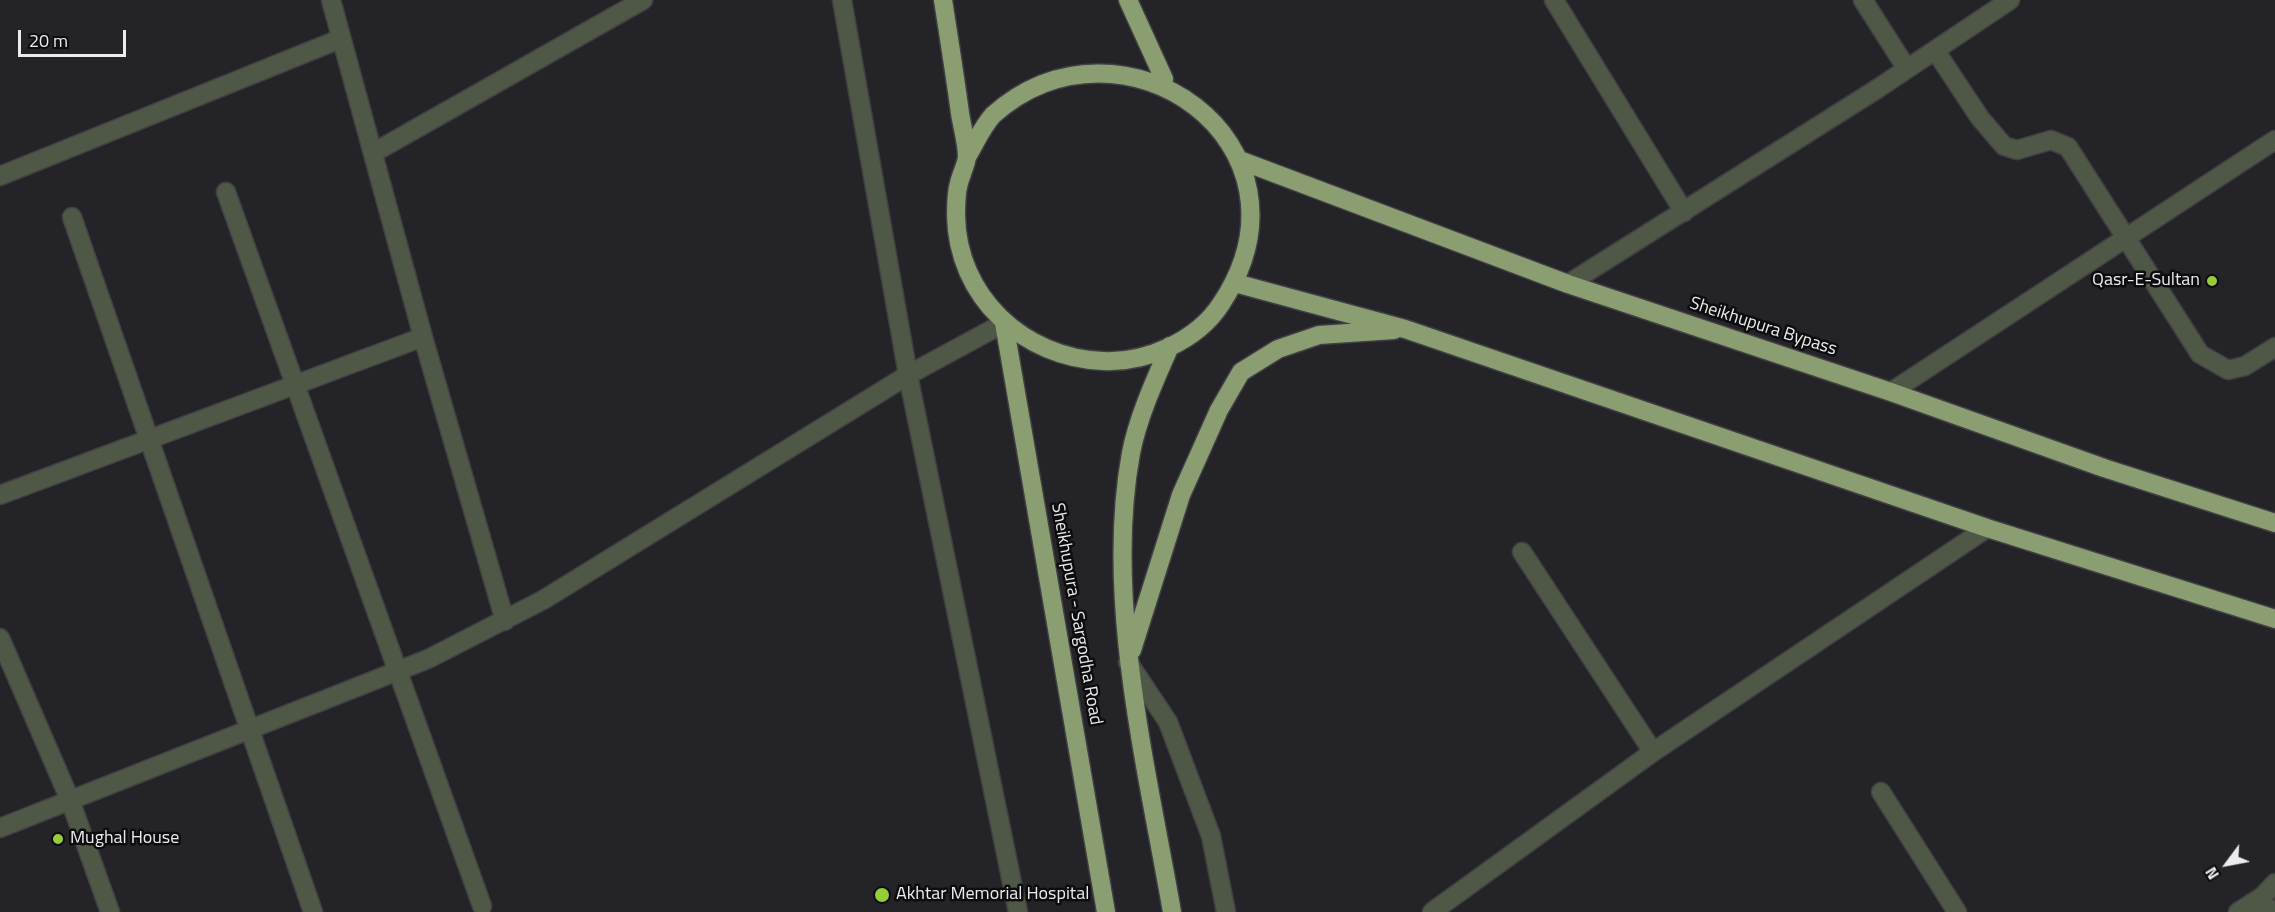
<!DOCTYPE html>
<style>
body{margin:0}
#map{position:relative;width:2275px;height:912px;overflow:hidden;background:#242328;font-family:"Titillium Web",sans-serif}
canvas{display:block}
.north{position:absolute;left:2197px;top:834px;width:60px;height:60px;-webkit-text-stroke:4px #0d0d0f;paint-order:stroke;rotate:238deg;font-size:16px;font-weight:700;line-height:24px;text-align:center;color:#ececef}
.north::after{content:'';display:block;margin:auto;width:21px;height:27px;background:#ececef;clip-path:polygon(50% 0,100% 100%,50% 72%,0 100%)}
.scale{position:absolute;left:18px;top:30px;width:108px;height:27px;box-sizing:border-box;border:3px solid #ececef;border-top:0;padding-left:8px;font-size:18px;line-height:21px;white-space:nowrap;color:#ececef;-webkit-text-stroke:4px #0d0d0f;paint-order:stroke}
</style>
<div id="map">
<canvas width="2275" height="912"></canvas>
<div class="north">N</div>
<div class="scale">20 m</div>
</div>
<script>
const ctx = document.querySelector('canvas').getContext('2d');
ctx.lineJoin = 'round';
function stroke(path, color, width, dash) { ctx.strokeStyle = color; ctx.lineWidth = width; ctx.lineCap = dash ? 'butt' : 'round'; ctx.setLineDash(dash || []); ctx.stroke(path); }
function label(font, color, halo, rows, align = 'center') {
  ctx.font = font + ' "Titillium Web",sans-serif'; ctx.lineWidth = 5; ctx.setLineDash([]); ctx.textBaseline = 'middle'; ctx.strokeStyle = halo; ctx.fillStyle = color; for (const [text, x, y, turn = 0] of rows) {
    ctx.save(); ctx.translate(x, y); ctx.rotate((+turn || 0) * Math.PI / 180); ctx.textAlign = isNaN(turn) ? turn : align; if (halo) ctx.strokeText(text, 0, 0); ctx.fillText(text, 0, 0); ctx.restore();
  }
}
const minor = new Path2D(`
 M331,0l92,337 82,284
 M842,0l66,375 110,537
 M1554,0l130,212
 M1863,0l44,69
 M1935,50l45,68 24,28 13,4 34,-10 17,7 132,207 28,16 17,-4 30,-19
 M373,153l270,-153
 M0,176l340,-137
 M226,192l256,714
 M72,217l241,695
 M1568,284l309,-195 133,-89
 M1891,392l384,-252
 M0,495l423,-158
 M1522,552l131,200
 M0,638l70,162 40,112
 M1128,662l40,60 43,114 15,76
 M1881,792l76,120
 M0,828l428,-169 115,-59 365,-225 96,-52
 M2254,902l21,9
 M1432,912l221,-160 334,-224
 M2238,912l25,-16 12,-13`);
const highway = new Path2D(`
 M943,0c6,38 12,76 17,113 2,14 7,30 7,44 -1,8 -6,18 -8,26 -3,10 -3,22 -3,32 1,82 68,143 147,146 43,2 94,-20 118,-57 106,-160 -99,-304 -228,-189 -11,12 -18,29 -26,42
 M1128,0l36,79
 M1242,161l326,123 323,108 213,76 171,55
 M1235,283l170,46 582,199 288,91
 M1004,323l102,589
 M1170,346c-15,34 -32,71 -39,107 -27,145 16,315 41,459
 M1132,650l49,-155 38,-85 22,-38 37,-23 41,-14 75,-5`);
stroke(minor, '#403f44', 21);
stroke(highway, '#403f44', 21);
stroke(minor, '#4f5746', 18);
stroke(highway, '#8a9e71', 18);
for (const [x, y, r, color] of [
 [2212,281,6,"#96cc3a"],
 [58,839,6,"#96cc3a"],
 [882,895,8,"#96cc3a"]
]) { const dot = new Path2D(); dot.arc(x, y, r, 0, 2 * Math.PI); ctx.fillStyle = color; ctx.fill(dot); stroke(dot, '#0d0d0f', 2); }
label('18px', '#ececef', '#0d0d0f', [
 ["Qasr-E-Sultan",2200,281,"right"],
 ["Mughal House",70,839],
 ["Akhtar Memorial Hospital",896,895]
], 'left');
label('18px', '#ececef', '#0d0d0f', [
 ["Sheikhupura Bypass",1763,327,18],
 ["Sheikhupura - Sargodha Road",1076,614,80]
]);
</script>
